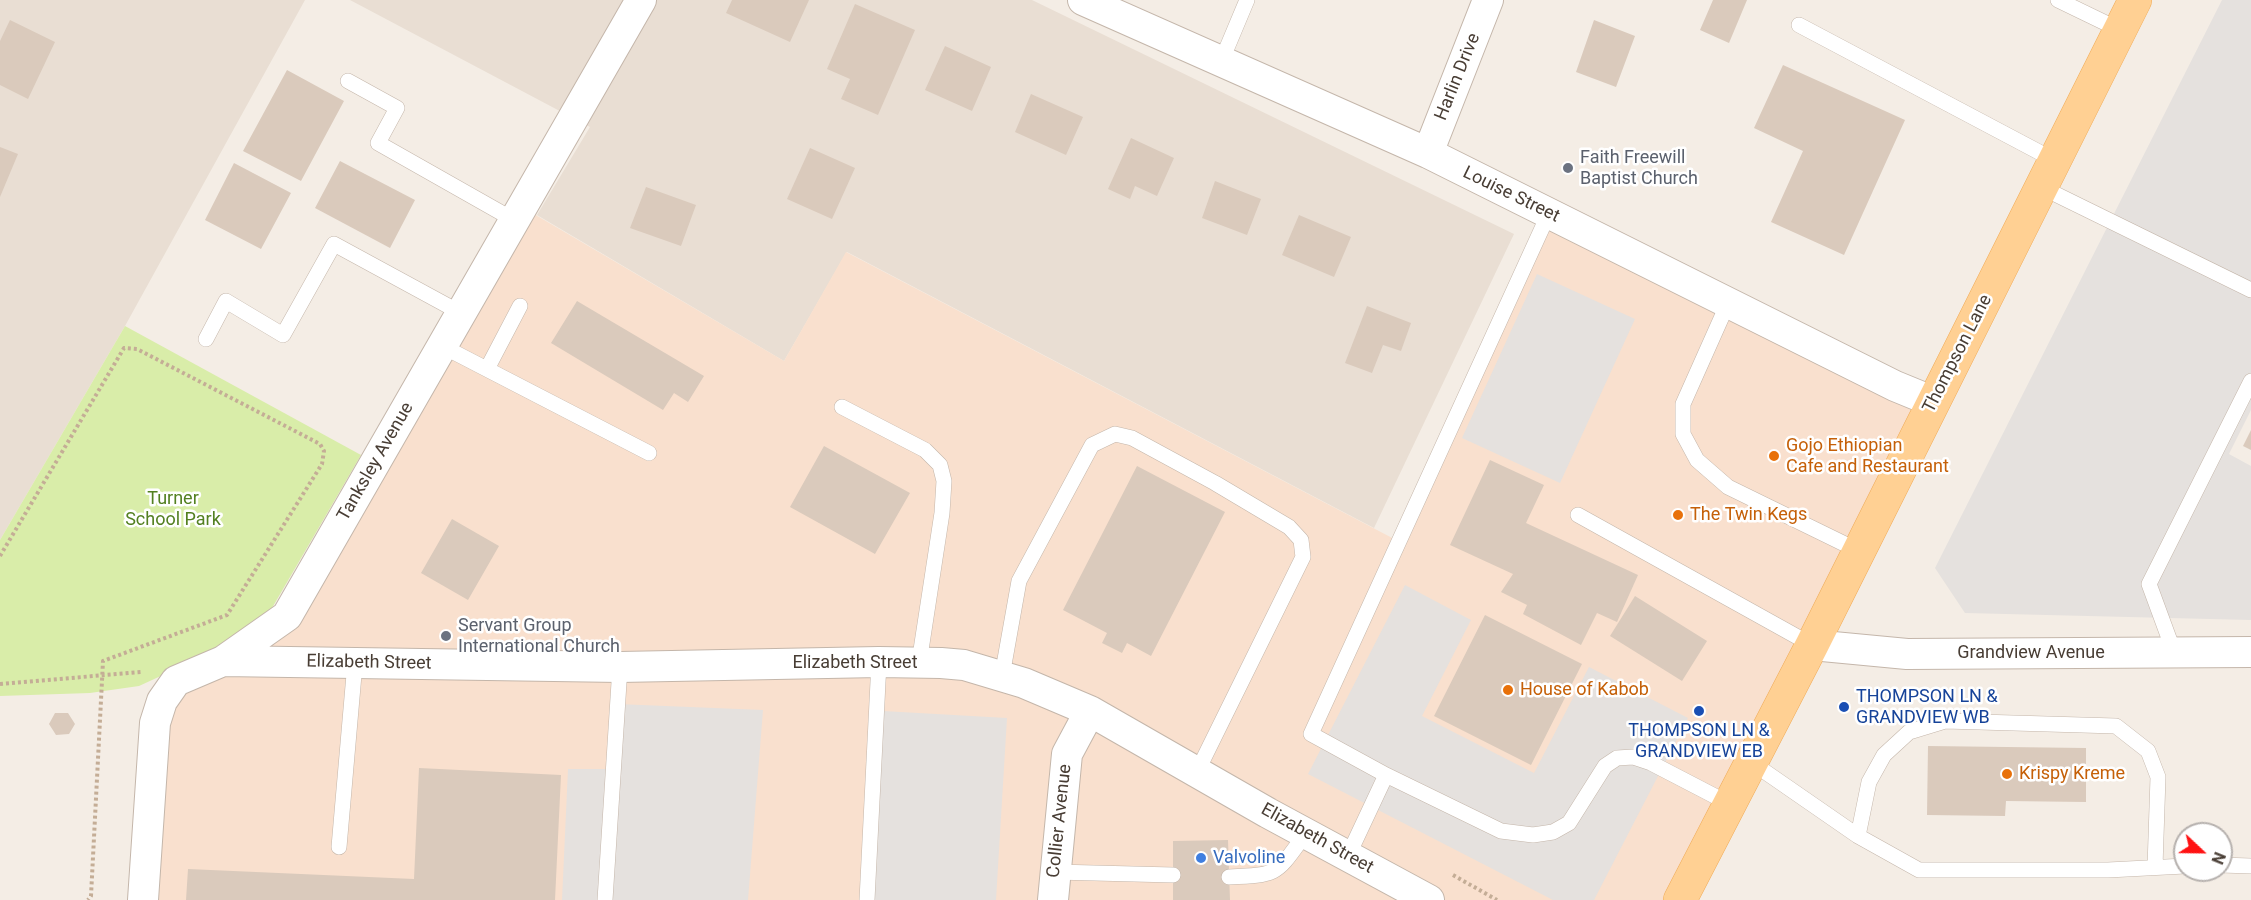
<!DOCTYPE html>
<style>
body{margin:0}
#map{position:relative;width:2251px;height:900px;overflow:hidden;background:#f4ede5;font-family:Roboto,sans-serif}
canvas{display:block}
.north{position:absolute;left:2173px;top:822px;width:60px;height:60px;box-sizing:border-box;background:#fff;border:2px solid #b6b1ae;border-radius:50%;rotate:112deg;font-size:16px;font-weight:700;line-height:24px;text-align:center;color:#483d34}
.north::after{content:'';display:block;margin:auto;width:21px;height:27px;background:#ff1112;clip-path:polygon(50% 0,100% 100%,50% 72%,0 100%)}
</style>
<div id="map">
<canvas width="2251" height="900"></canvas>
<div class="north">N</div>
</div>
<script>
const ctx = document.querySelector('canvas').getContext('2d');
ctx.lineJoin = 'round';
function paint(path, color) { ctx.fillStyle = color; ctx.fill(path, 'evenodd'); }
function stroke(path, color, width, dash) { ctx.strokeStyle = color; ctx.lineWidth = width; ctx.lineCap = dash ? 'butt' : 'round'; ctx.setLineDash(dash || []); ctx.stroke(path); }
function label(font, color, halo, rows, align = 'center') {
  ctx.font = font + ' Roboto,sans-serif'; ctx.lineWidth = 5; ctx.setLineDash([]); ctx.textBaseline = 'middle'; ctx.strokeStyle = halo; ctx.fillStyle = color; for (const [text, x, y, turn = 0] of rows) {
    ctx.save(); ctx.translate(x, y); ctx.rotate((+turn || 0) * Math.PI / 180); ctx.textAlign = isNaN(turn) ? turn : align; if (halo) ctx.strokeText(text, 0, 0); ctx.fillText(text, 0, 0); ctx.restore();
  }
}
paint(new Path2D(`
 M0,0h305l-180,326 -125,214z
 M350,0h682l482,234 -140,294 -527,-276 -63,109 -247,-146 53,-88z`), '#e9ded3');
paint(new Path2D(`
 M522,207l262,154 62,-109 552,289 151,-328 385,189 -254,498h-1537l19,-199 125,-85z`), '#f9e0ce');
paint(new Path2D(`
 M125,326l236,129 -89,153 -24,23 -46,26 -63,29 -49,7 -90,3v-156z`), '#d9eda9');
paint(new Path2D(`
 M2222,0h29v410l-22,44 22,12v154l-286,-7 -30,-45z
 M1537,274l98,45 -75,164 -98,-45z
 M1405,585l66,35 -49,96 112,57 55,-106 99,51 -94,182h-41l-245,-126z
 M617,704l146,6 -15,190h-186l6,-131h46z
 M883,711l124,7 -11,182h-125z`), '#e5e1de');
paint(new Path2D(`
 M732,0h77l-19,42 -64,-29z
 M1713,0h34l-18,43 -29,-13z
 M855,4l60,26 -37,85 -37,-16 9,-20 -23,-10z
 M10,20l45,22 -27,57 -28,-14v-44z
 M1594,20l41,16 -19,51 -40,-15z
 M945,46l46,21 -19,44 -47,-21z
 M1783,65l122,55 -61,135 -73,-33 32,-71 -49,-23z
 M287,70l57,31 -43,80 -58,-30z
 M1031,94l52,23 -17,38 -51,-23z
 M1131,138l43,20 -17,38 -22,-10 -5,13 -22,-10z
 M0,147l18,7 -18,43z
 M810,148l45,20 -23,51 -45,-20z
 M340,161l75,39 -25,48 -75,-40z
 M234,163l57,30 -30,56 -56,-29z
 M1215,181l46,18 -14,36 -45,-17z
 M646,187l50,18 -15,41 -51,-18z
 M1299,215l52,22 -17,40 -52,-22z
 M577,301l127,75 -16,26 -14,-9 -11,17 -112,-67z
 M1367,306l44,17 -10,28 -18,-6 -11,28 -27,-10z
 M2251,430v20l-8,-4z
 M824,446l86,47 -35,61 -85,-47z
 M1490,460l54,25 -18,38 112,52 -21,47 -20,-9 -16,32 -58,-31 4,-9 -26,-13 12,-18 -63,-29z
 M1137,466l88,46 -74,144 -24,-13 -5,10 -20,-10 5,-10 -44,-23z
 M452,519l47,27 -31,54 -47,-27z
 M1635,596l72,45 -25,40 -72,-45z
 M1485,615l97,49 -51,101 -97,-49z
 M55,713h13l7,11 -6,10 -13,1 -7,-11z
 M1928,746l158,2v54l-80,-1 -1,15 -78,-1z
 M419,768l142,7 -6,125h-369l2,-31 226,10z
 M1228,840l2,60h-57v-59z`), '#dacabc');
const lane = new Path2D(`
 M2058,0l62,30
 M1799,25l255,135
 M1221,62l26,-62
 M348,81l49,27 -19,35 136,77
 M2041,187l210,103
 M1728,303l-45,101v30l14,26 31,27 131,64
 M206,339l20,-38 57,34 51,-91 127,69
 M442,346l207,107
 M487,369l33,-63
 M842,407l83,43 15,15 4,16 -2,32 -23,150
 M1578,515l234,130
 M2174,652l-25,-68 102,-203
 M1002,676l17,-95 73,-136 23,-11 17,4 83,45 74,44 12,13 2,17 -106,215
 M1751,762l107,74 61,34h189l77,-4
 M1386,775l115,56 32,4 20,-3 16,-9 36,-57 12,-8 16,-1 18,6 79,41
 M1858,836l11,-54 15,-27 25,-23 36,-11 171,5 32,25 10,26 -3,90
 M339,847l16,-184
 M1348,856l38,-81 -75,-41 238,-521
 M2221,865l30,1
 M1055,872l118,3
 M1229,877c51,-2 47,-3 77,-44
 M605,900l15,-233
 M867,900l12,-238`);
const street = new Path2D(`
 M1083,0l345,153 467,233 39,16
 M1428,153l60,-153
 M1812,645l95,9 344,-2
 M223,661l397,6 259,-5 62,1 23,2 60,18 66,28 178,102 161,87
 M143,900l12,-177 7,-22 14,-20 47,-20 64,-45 354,-616
 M1053,900l14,-146 23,-43`);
const primary = new Path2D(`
 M1680,900l132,-255 323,-645`);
stroke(lane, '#c4b6aa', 16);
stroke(street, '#c4b6aa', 32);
stroke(primary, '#f0ab57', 34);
stroke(new Path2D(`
 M0,556l124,-208 13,1 183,95 4,7 -2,13 -95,151 -124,46 -12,235 -3,4
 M0,684l141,-12
 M1453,875l44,25`), '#c4ad96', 4, [3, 3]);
stroke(lane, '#fff', 15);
stroke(street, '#fff', 30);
stroke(primary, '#ffd093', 33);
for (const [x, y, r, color] of [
 [1568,168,6,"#6b7280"],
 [1774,456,6,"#e8710a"],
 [1678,515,6,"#e8710a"],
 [446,636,6,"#6b7280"],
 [1508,690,6,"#e8710a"],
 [1844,707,6,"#1a4fb4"],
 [1699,711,6,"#1a4fb4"],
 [2007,774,6,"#e8710a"],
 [1201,858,6,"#3f7fe0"]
]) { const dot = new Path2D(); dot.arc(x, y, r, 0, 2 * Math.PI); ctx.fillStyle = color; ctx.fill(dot); stroke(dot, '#fff', 2); }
label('18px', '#483d34', '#fff', [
 ["Harlin Drive",1458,77,-68],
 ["Louise Street",1511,195,26],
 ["Thompson Lane",1958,354,-63],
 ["Tanksley Avenue",376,462,-60],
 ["Grandview Avenue",2031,653],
 ["Elizabeth Street",369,663,1],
 ["Elizabeth Street",855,663],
 ["Collier Avenue",1060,821,-84],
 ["Elizabeth Street",1317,839,29]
]);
label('18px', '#5b616d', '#fff', [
 ["Faith Freewill",1580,158],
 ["Baptist Church",1580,179],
 ["Servant Group",458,626],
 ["International Church",458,647]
], 'left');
label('18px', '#c56008', '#fff', [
 ["Gojo Ethiopian",1786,446],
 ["Cafe and Restaurant",1786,467],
 ["The Twin Kegs",1690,515],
 ["House of Kabob",1520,690],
 ["Krispy Kreme",2019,774]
], 'left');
label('18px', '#538021', '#fff', [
 ["Turner",173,499],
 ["School Park",173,520]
]);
label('18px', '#164399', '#fff', [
 ["THOMPSON LN &",1856,697],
 ["GRANDVIEW WB",1856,718],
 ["THOMPSON LN &",1699,731,"center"],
 ["GRANDVIEW EB",1699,752,"center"]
], 'left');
label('18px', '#366cbe', '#fff', [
 ["Valvoline",1213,858]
], 'left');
</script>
